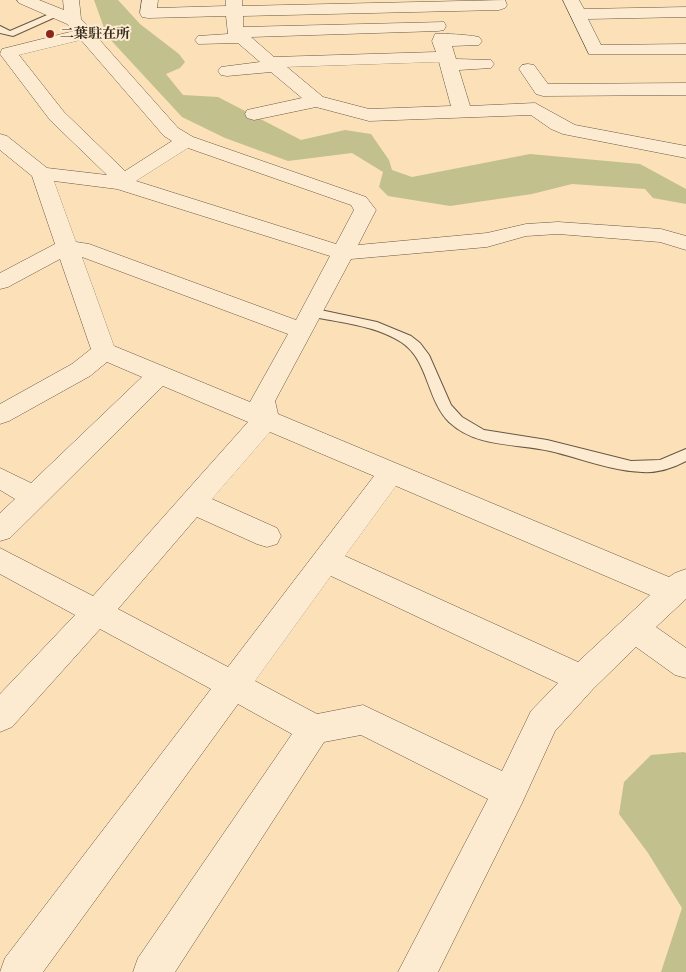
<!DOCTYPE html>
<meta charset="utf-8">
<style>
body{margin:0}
canvas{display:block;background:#fbe0b8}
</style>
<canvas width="686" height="972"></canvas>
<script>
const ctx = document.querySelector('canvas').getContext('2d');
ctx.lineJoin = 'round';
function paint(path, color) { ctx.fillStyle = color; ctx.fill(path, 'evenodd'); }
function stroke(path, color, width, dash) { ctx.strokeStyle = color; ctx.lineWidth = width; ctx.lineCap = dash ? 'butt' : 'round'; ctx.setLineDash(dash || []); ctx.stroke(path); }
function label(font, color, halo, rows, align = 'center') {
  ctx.font = font + ' "Gentium Book Plus","Noto Serif JP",serif'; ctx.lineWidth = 4; ctx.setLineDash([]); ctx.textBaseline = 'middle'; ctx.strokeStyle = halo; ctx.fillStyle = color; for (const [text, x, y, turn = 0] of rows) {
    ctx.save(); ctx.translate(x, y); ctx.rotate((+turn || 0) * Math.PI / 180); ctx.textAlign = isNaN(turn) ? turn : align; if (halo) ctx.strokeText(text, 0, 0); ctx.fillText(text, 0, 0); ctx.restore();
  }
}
paint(new Path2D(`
 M94,0h24l22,24 39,30 6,8 -5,6 -14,6 17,21 35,2 83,43 44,-10 26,4 18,26 3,10 20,7 118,-23 110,10 46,25v15l-33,-6 -8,-9 -73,-5 -40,10 -82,12 -62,-10 -9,-9 4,-15 -31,-19 -64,8 -63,-23 -43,-21 -75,-81z
 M684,752l2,1v219h-25l21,-64 -34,-55 -29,-39 5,-32 27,-27z`), '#c2c18d');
const service = new Path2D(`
 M54,12l8,2 -49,22 -13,-3v-7l10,5z
 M311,308l66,14 34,14 9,7 9,12 22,50 11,12 22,13 63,10 84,21 29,-1 26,-11v12c-13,7 -29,12 -44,11 -31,-1 -62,-14 -92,-21 -35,-8 -73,-3 -101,-29 -23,-23 -20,-62 -48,-80 -28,-18 -63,-19 -95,-27l-1,-3z`);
const minor = new Path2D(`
 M17,0h22l25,10 -1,-10h16l2,19 97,109 15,9 173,60 10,13 -18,35 129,-12 39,-9 32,-2 103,7 25,7v14l-26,-8 -102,-8 -32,2 -39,11 -136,12 -76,142 3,13 391,163 6,-4 11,-4v30l-30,28 30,21v30l-11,-3 -39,-28 -43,42 -38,42 -33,72 -84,169h-40l90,-173 -127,-64 -37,7 -149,230h-42l5,-14 154,-224 -54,-30 -195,268h-43l5,-14 206,-269 -111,-60 -88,98 -12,5v-38l75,-79 -75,-41v-26l93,48 155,-174 -85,-36 -153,152 -10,3v-28l15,-14 -15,-9v-22l31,15 111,-106 -35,-15 -17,14 -81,45 -9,3v-20l72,-40 19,-15 -31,-90 -52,28 -8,2v-16l55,-29 -23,-68 -32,-26v-16l7,2 40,32 60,7 -57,-55 -50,-66 2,-5 72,-18 -7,-7 -48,-21zM81,40l83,96 8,5 -47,30 -61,-59 -45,-57zM188,148l163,57 3,5 -18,34 -200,-63zM54,181l63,8 213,67 -34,64 -207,-76 -13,-2zM82,257l206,77 -38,68 -136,-56zM270,432l104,44 -146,191 -110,-58 79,-92 60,27 10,3 10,-3 4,-8 -4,-8 -65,-29zM396,486l254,109 -72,67 -233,-106zM331,576l227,107 -27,28 -29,60 -139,-66 -46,9 -62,-33z
 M142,0h16l-1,8 69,-2v-6h16v6l263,-6 2,5 -2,3 -6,2 -256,6v11l201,-5 2,4 -2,4 -6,1 -187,6 23,20 162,-5 -4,-11 3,-7c6,-1 36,1 44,3l3,4 -3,4 -27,1 4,13 35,1 3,4 -3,4 -32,2 11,36 65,-3 40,22 111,21v12l-123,-24 -12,-5 -20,-14 -162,6 -53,-14 -62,13 -7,-2 -2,-4 2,-4 55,-12 -31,-26 -44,4 -6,-1 -3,-4 3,-4 39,-5 -22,-19 -40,1 -3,-4 3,-4 30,-2 -2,-18 -78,2 -6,-1 -2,-4zM439,62l12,44 -82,3 -46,-12 -36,-30z
 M563,0h16l5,9 102,-2v10l-98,2 13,26 85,-1v10h-97z
 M528,64l6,1 14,19 138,-1v12l-143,1 -7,-2 -17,-25 3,-4z`);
stroke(service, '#675844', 2);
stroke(minor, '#675844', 1);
paint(service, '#fcebd1');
paint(minor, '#fcebd1');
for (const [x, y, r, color] of [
 [50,34,5,"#8f2418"]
]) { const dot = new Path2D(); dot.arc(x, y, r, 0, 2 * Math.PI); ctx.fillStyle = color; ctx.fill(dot); stroke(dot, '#fcebd1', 2); }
label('bold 14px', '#362b1d', '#fcebd1', [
 ["二葉駐在所",60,34]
], 'left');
</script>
